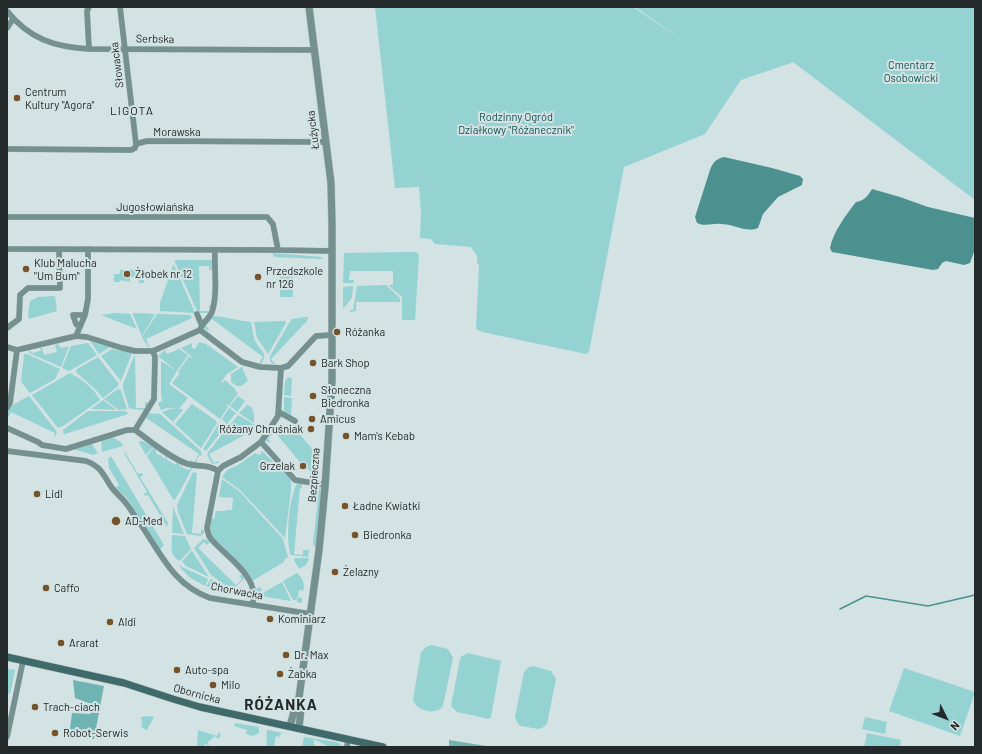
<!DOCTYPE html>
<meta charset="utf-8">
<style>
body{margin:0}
#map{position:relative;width:982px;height:754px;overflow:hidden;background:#d3e2e2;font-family:Barlow,sans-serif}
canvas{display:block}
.frame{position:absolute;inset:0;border:8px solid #242929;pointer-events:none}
.north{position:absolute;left:926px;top:698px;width:40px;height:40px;-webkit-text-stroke:3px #d3e2e2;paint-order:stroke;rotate:132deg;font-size:11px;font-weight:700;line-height:16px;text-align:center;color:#242929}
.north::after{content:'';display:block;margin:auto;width:14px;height:18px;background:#242929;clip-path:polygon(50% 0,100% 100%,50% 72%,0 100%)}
</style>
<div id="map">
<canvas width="982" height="754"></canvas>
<div class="frame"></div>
<div class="north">N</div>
</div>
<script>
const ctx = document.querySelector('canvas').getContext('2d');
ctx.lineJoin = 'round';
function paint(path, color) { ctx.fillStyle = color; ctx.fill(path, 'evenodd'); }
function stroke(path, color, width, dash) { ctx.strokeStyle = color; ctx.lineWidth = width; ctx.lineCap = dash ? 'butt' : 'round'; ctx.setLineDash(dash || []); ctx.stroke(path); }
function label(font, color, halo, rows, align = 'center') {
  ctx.font = font + ' Barlow,sans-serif'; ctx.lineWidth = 4; ctx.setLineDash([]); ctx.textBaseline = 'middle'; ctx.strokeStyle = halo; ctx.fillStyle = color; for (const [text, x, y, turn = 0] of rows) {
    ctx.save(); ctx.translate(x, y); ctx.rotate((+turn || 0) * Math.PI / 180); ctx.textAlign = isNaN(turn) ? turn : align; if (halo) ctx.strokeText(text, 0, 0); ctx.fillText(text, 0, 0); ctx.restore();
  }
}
paint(new Path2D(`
 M375,7h258l58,39 -56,-39h340v193l-182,-138 -2,1 -50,17 -36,54 -81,33 -35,185 -3,2 -104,-22 -6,-3 3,-65 -2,-1v-7l-6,-9 -36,-3 -4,-5 -11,-1 1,-25 -2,-26 -24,1z
 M410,252h6l3,3 -4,65h-13v-23l-13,-11v-1h4v-14h-43l-1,9h5v3h-11l1,-30z
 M272,253l50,4 -1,2 -46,-2z
 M175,260h38v10h-4v-4h-10l1,45h9v-6h2l-3,8h-8l-3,-2 -22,-49z
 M173,265h1l21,48 -35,-2v-8z
 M120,270h6v2h3l1,-2h6v2h3v2h5v9h-5v-3h-4v-3h-5v5l-9,-2 -1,2h-6v-8h6z
 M280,271h13v26h-13z
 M386,285l14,13v4h-44v9l-6,1v-2h3l4,-24z
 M353,286l-1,12 -9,11v-22z
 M55,296l2,15 -28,8 -1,-6 2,-12 8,-4z
 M115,313l15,1 7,15 -36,-14z
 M133,313l22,1 -13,22 -9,-21z
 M157,314l33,1 2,3 -46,21 3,8h-1l-6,-10z
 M214,316c13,1 25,5 37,6 1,5 2,11 3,16 4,12 16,14 7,26l-3,1 5,-8 -51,-38 -6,7 3,3 -1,2 -3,-2c0,-5 4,-11 9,-13z
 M305,317h3l-1,4 -36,38 6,7 -4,-2 -3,-3v-5l19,-33 3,-4z
 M285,321l1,2 -18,31 -11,-16 -3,-16z
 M90,341l20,6 -11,7z
 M199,342l7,2 32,23 -11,7 -6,8 1,1 3,-3 10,9v1l3,3 -9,13 -2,-2 -1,1 2,2 -8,12 -48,-36 8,-10 -2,-1 11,-16 2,2 1,-1 -11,-9 11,-5v5l3,1z
 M88,343l9,12 -28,16 -7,-3 9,-22z
 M58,344l3,4 8,-2 -8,21 -32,-14v-4l3,4 9,-2 -1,-3h2l2,7 13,-3 -2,-7z
 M112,349l20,4 -11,28 -20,-25z
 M179,349l9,6 -11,16 -18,-14v-2l6,-5 2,4z
 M24,354h3l33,15 -5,10 -25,14 -9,-11z
 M135,354l1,54h9v-6l4,1 -3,7 -14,-1 -3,-1 -6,-20v-4z
 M98,357l21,27 -2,3 -14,11 -8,-9 -19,-17 1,-3z
 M161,361l16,10 -8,13 19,14 -9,11 -12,-1 -6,2 -3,-7 4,-2 -1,-7z
 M242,367l6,14 -7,5h-4l-6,-4v-8z
 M70,373c11,6 24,15 30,27l-37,26 -5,2 -26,-33z
 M288,377l3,1 1,2 -1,16 -7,-1 1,-14z
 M118,389l3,1 6,19 -8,1 -15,-11z
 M29,396l25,32 3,4 -2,5 -1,-1 1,-3 -44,-21 -4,8c0,-15 10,-17 22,-24z
 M238,396l7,5 -8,11 -7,-6z
 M284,397l8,1 -1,17 -5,-2 -2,-3z
 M103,400l12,9 1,1 -25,-1z
 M192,404l23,16 2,3 -16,25 -26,-24z
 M247,405c8,2 7,11 7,18l-15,-10z
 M229,408l7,5 -9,11 -5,-5z
 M170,409h12l1,1 -10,12 -11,-10z
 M88,411h36l3,1 1,2 -63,20 -1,2 -1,-6z
 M147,413l13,1 41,37 1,5 -2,-1 -4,5 1,1 -1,2 -7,-1 2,-2 3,2 5,-8 -54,-37z
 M238,415l17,10 1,4 -47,25 5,9 4,-2 1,2 -7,1 -5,-9 1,-3z
 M219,423l6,4 -19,24 -3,-2z
 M289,424l5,4 23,26v17l-3,2h-3l-5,-7 -2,1 -29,-35 -7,6 2,3 -1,2 -4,-3 7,-9z
 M112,437l9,5 2,4 -21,6 -1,-12z
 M140,441h3l10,6 -7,8 -7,-12z
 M91,443l7,10 -5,2 -20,-6z
 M154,447l2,2v4l5,3v-5l1,6 3,2 1,-5 1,1v5l9,5 1,-5 3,2v5h1v-4l2,5 2,1v-4l1,4 4,1 1,-4 2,1 -18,33 -2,-1 -26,-43z
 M262,451l29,28v11l-6,48 -45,-48 -18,-13 5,-7 11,-5 17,-12 5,2z
 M125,452l13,22 4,-1 1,2 -3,2 28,46 -1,4 -19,-32 -3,1 -1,-2 3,-2 -23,-39z
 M111,456l53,89 -4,5 -34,-53 -11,-9 4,-3 -10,-17 -1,-9z
 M193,472l4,1 -5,60 9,1v-4h5l-5,6 -14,-2 -9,-22 -1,-7z
 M222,479l17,12 44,48 5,18 -4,3v2l-32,19 4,8 4,-2 2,4 -6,2 -6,-12 -37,-43c-3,-7 -3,-13 -3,-20l4,1 2,-8h9l1,-1h6l1,-12 -14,-1z
 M298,482l4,2v4h-2l-6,66 9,1v-5h6l-1,7 -17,-2c-6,-14 -2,-60 7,-73z
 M319,488l2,2 -4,56 -2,1 -2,-2z
 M173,507l11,27 -12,-1z
 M172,535l13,1 6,13 -11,12c-11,-5 -8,-16 -8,-26z
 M203,539l8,2 -4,4 -3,-3 -6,6 38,37 6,-6 -3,-3 3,-2 3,4 -13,12 -21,-15 -17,-27z
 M191,551h1l17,26 -25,-12 1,-1 -3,-2 -1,1z
 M295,558h13l1,1 -3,6 -7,4 -5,-9z
 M178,565l30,14 -3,7 -16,-9z
 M297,573c5,4 9,12 6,18l-4,-1 -1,7h-4l8,1v5l-5,-1v-4l-1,2h-3l-10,-19z
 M211,579l2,1 16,12 -12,-2 -11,-4z
 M282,582l9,19 -30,-5v-2z
 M431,645l17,4 5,9 -10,48c-7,10 -27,5 -30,-6l8,-48 5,-5z
 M468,653l33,8 -10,56 -2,2 -32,-7 -6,-6 9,-47 2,-3z
 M533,666l18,5 5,8 -9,45 -5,4 -4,1 -17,-3 -3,-2 -3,-7 9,-45 5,-5z
 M904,668l71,24 -15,44 -71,-25z
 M7,669l8,1 -5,24 -3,-1z
 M149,716l5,1 -7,13 -5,-2 -1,-11z
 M865,717l22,5 -2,12 -23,-5z
 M235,723l24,4v6l-6,3 -7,-2 1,-4 -13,-4z
 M198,730l19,6 2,-4 2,3 -3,4 -3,-3 -7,6 1,5 -3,-3 -4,3h-5z
 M267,730h1l25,5 -12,-2 -1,4 -4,-1 -2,10 2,1h-10l1,-8 -1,-1z
 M867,733l34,7 -1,7h-36z
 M304,737l32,5 3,1 3,4h-12l-17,-8 2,8h-13z`), '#94d3d2');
paint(new Path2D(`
 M73,680l31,6 -10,53 -25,-3 3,-23 18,1 1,-10 -16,-6z
 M449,740l44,7h-44z`), '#6fb4b2');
paint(new Path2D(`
 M724,157l48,11 28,8 3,3 -1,6 -24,12 -15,17 -5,14c-12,5 -24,-4 -37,-4 -8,-1 -16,3 -24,-1l-2,-6 15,-47c3,-8 6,-11 14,-13z
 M872,189l28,8 28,10 47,11v31l-5,14 -6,2 -18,-4 -4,2 -4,6 -5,1 -101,-18 -2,-4c3,-16 16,-33 26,-46 8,-1 12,-6 16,-13z`), '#4c918f');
stroke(new Path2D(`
 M840,609l26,-13 62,10 47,-11`), '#4c918f', 1.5);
const minor = new Path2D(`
 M89,7l-2,4 2,38
 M120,7l16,137
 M7,11c22,28 48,36 82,38l226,1
 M7,28l6,-9
 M7,149l124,1 4,-2 1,-4 11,-3 179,1
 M7,217h260l6,7 5,26
 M7,249l271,1 54,1
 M197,314l5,12
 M80,327l-4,-3 -3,-9h12
 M7,328l12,-9 1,-24 8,-7h32l-1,-39
 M200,330c2,-7 9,-11 12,-18 6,-19 2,-42 3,-62
 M76,336l9,-21 3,-16v-50
 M7,347l10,3
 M281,368l7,-2 28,-30 15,-1
 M7,408l3,-5 7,-53 59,-14 11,1 35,11 13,3h18l47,-21 42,32 18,5 21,1 -3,48 -17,26 34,38 30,5
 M279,412l16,9
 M7,428l31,14 4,3 24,4 61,-19h8l19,-31 1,-42 -2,-6
 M135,430c14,10 36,29 53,34 10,3 21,0 30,7l-11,57 2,8 3,4c14,16 40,32 42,55 0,3 -1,7 -2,10
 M7,451l79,10c16,6 17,14 26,27 4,5 9,9 13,14 5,6 9,13 14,20 22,31 33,62 71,76l101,16
 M218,471l5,-5 18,-9 20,-15
 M7,737l16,-76
 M347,747l1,-7`);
const tertiary = new Path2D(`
 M290,726l5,-18 4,-10 20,-148 6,-63 7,-106v-156l-1,-42 -22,-176
 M299,728l2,-20 -2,-10`);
const secondary = new Path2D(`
 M7,657l117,26 49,16 27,8 183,40`);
stroke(minor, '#b0bdbd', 6);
stroke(tertiary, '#b0bdbd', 8);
stroke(secondary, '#b0bdbd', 8);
stroke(minor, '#74908f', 5.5);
stroke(tertiary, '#74908f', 7);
stroke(secondary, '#3f6a69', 7);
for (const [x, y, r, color] of [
 [17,98,4,"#75532b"],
 [26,269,4,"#75532b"],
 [127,274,4,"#75532b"],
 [258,277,4,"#75532b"],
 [337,332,4,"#75532b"],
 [313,363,4,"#75532b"],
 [313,396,4,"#75532b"],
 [312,419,4,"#75532b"],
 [311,429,4,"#75532b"],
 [346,436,4,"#75532b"],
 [303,466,4,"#75532b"],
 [37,494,4,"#75532b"],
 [345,506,4,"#75532b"],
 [116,521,5,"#75532b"],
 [355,535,4,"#75532b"],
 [335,572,4,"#75532b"],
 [46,588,4,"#75532b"],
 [270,619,4,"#75532b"],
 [110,622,4,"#75532b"],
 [61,643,4,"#75532b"],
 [286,655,4,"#75532b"],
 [177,670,4,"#75532b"],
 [280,674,4,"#75532b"],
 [213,685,4,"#75532b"],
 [35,707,4,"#75532b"],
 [55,733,4,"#75532b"]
]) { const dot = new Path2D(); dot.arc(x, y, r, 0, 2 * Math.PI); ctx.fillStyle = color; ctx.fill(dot); stroke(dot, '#d3e2e2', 1.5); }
label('11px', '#242929', '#d3e2e2', [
 ["Serbska",155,39,1],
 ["Słowacka",117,65,-97],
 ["Łużycka",313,130,-97],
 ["Morawska",177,132],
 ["Jugosłowiańska",155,207],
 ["Bezpieczna",314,475,-86],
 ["Chorwacka",237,591,11],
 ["Obornicka",197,694,15]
]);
label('11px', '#155251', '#d3e2e2', [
 ["Cmentarz",911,65],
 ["Osobowicki",911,78],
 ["Rodzinny Ogród",516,117],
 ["Działkowy \"Różanecznik\"",516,130]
]);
label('11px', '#242929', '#d3e2e2', [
 ["Centrum",25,92],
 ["Kultury \"Agora\"",25,105],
 ["Klub Malucha",34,263],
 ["\"Um Bum\"",34,276],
 ["Przedszkole",266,271],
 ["nr 126",266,284],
 ["Żłobek nr 12",135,274],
 ["Różanka",345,332],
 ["Bark Shop",321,363],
 ["Słoneczna",321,390],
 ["Biedronka",321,403],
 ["Amicus",320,419],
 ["Różany Chruśniak",303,429,"right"],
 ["Mam's Kebab",354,436],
 ["Grzelak",295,466,"right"],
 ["Lidl",45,494],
 ["Ładne Kwiatki",353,506],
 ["AD-Med",125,521],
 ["Biedronka",363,535],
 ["Żelazny",343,572],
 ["Caffo",54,588],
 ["Kominiarz",278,619],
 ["Aldi",118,622],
 ["Ararat",69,643],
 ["Dr. Max",294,655],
 ["Auto-spa",185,670],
 ["Żabka",288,674],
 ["Milo",221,685],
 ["Trach-ciach",43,707],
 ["Robot-Serwis",63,733]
], 'left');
ctx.letterSpacing = '1px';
label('12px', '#242929', '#d3e2e2', [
 ["LIGOTA",132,111]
]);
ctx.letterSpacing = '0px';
ctx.letterSpacing = '1px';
label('bold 15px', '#242929', '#d3e2e2', [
 ["RÓŻANKA",281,705]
]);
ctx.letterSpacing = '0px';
</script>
